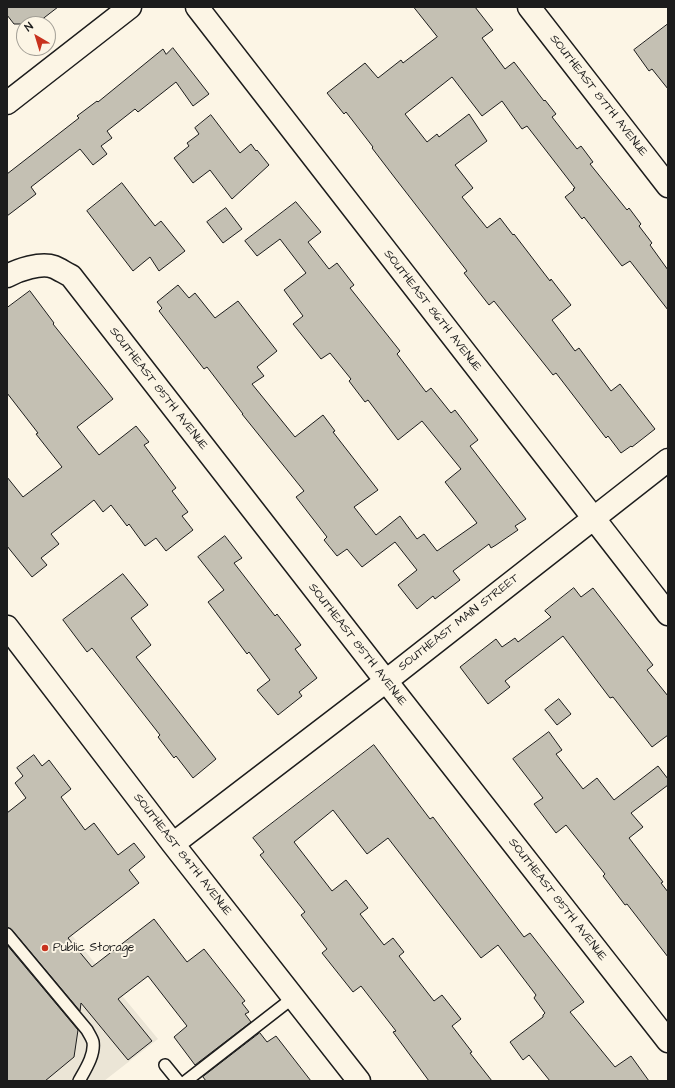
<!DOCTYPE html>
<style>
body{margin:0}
#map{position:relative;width:675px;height:1088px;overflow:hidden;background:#fcf5e5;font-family:"Architects Daughter",sans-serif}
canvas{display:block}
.frame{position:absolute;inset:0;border:8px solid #1c1c1c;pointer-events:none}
.north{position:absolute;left:16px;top:16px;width:40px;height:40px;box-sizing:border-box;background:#fcf5e5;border:1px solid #a29e95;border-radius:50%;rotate:322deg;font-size:11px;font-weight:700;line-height:16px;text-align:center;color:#1c1c1c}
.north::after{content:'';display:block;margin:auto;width:14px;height:18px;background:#c8321e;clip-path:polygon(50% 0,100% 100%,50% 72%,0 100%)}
</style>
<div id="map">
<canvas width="675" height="1088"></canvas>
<div class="frame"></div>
<div class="north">N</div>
</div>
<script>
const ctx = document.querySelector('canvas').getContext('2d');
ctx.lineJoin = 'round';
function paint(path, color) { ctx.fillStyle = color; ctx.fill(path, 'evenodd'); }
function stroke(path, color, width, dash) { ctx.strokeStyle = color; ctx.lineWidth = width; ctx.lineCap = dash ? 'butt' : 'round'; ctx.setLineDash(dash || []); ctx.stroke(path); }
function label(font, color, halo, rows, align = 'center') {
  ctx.font = font + ' "Architects Daughter",sans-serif'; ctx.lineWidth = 4; ctx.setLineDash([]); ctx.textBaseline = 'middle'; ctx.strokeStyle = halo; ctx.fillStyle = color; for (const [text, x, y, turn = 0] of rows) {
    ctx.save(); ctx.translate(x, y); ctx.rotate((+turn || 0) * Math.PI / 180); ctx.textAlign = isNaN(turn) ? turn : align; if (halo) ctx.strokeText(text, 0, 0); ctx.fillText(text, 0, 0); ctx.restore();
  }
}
paint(new Path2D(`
 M7,857l151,182 -54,42h-97z`), '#ebe5d6');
const building = new Path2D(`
 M7,7h51l-22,17h-22l-7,-9z
 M414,7h61l18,23 -11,8 23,31 9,-7 30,39 1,-1 11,14 -4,3 25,32 4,-3 12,16 -3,2 37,46 2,-2 12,16 -2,2 13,17 -2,2 18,25v40l-38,-49 -8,5 -38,-49 -2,2 -17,-22 9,-7 -1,-1 2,-1 -48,-62 -5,3 -20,-28 -20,15 -30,-39 -47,37 22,28 10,-8 2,3 30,-23 18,27 -32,24 18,23 -11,9 25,31 13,-10 13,17 1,-1 36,47 1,-2 20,26 -19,15 23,31 4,-3 32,43 9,-7 35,45 -23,18 -1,-1 -10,7 -13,-17 -2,2 -50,-65 -3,2 -59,-74 -5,4 -25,-32 3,-2 -72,-93 -23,-30 1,-1 -27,-35 -2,2 -17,-21 38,-30 13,15 23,-18 2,3 34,-26z
 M668,24v65l-16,-20 -3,2 -15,-21z
 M173,48l36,46 -16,12 -17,-24 -38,30 -3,-3 -28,22 5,7 -11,8 6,8 -14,11 -13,-16 -49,38 5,7 -29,22v-42l72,-56 -2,-2 20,-15 1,1 65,-53 3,5z
 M211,115l29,38 11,-9 5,7 1,-1 12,15 -37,34 -22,-29 -17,13 -19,-25 15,-12 -2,-3 12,-9 -4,-6z
 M122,183l33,43 6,-5 24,30 -26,20 -9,-14 -17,14 -46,-60z
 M296,202l25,30 -13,10 21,27 8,-6 17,22 -4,3 50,63 -3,3 29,38 5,-4 20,25 4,-3 23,30 -8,6 56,73 -11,7 3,4 -22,15 -5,3 -2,-4 -36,27 7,9 -25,19 -2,-3 -16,13 -19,-24 19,-15 -22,-28 -33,25 -15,-18 -10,7 -13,-16 3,-3 -31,-40 8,-6 -62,-77h1l-36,-47 -3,2 -45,-58 3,-3 -5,-6 21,-17 11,13 6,-5 20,25 23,-17 39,50 -20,16 7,9 -12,8 43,53 28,-22 12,16 -2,1 45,58 -24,17 22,28 24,-19 17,23 7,-5 13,17 40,-28 -32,-41 16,-13 -39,-48 -24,19 -30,-40 -3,2 -16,-21 2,-2 -21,-26 -9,6 -28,-35 10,-8 -19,-26 22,-17 -26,-34 -23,17 -12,-15z
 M226,208l16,21 -19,14 -16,-21z
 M30,291l24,32 -1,1 60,75 -36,28 22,28 37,-29 13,16 -5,3 32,43 -4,3 16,21 -6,4 11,14 -27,21 -10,-13 -11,8 -16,-22 -2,2 -16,-21 -8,7 -9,-12 -43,34 8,10 -18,14 6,7 -15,12 -25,-31v-69l16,20 39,-30 -26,-33 2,-1 -31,-40v-85z
 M225,536l17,22 -8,5 41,53 2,-2 24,31 -6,4 22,29 -18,14 3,4 -24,19 -21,-25 13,-10 -21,-28 -2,2 -39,-52 16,-12 -26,-33z
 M123,574l25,31 -17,13 20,27 -15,12 80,102 -23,19 -17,-22 -2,2 -16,-21 2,-2 -68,-87 -5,4 -24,-32z
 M574,588l7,9 12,-9 60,77 -6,5 21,26v39l-16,12 -39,-50 -3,1 -47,-62 -58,45 5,6 -22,17 -28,-37 36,-28 6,8 13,-9 3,4 33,-25 -6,-6z
 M559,699l12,15 -14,11 -12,-15z
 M549,732l13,18 -6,4 27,35 14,-11 17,22 44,-34 10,13v6l-37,28 12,14 -14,11 34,44 -2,1 7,9v65l-41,-53 -2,1 -22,-29 2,-2 -39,-49 -10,8 -22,-29 9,-6 -30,-39z
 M374,745l56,74 3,-2 91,120 6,-4 54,69 -14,10 45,55 16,-11 18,25h-99l-21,-26 -6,5 -13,-18 33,-25v-2l2,-2 -11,-15 2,-3 -38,-50 -17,13 -93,-120 -21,16 -34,-44 -39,32 38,49 14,-11 22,28 -8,6 24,31 9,-7 11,14 -5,4 35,45 8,-6 19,24 -9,7 20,26 -2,1 22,28h-63l-36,-49 3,-1 -35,-45 -8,6 -31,-39 5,-4 -26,-34 4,-3 -45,-57 4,-3 -11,-14z
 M34,755l8,11 7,-6 22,29 -10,8 24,33 9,-7 24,32 16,-12 11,14 -16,13 10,13 -71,55 24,29 62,-48 33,43 17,-13 41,52 -3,2 7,9 -4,2 6,8 -56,43 -21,-28 13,-11 -39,-50 -30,23 34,42 -24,19 -47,-57 -1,8 -68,-81 -5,-3v-114l19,-15 -11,-15 8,-7 -6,-8z
 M7,945l71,85 -4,27 -29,24h-38z
 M260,1033l7,9 9,-6 35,45h-105l-3,-4z`);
paint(building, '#c4c0b3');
stroke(building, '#1c1c1c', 1);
const service = new Path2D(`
 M7,934l80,96c2,4 5,8 6,12 2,13 -8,28 -14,39
 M165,1065l13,16
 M186,1081l108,-84`);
const minor = new Path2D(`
 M197,7l471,607
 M529,7l139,179
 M7,103l123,-96
 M7,276c11,-6 34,-14 47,-9 5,2 11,6 17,9l315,405 282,360
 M7,627l166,217 186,237
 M173,844l213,-163 282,-221`);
stroke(service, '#1c1c1c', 14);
stroke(minor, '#1c1c1c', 25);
stroke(service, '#fcf5e5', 11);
stroke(minor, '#fcf5e5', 22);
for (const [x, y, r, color] of [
 [45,948,4,"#c8321e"]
]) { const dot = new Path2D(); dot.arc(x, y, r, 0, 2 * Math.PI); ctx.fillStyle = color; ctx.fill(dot); stroke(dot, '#fcf5e5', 1.5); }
label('12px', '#1c1c1c', '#fcf5e5', [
 ["SOUTHEAST 87TH AVENUE",598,96,52],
 ["SOUTHEAST 86TH AVENUE",432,311,52],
 ["SOUTHEAST 85TH AVENUE",158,389,52],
 ["SOUTHEAST MAIN STREET",459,623,-38],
 ["SOUTHEAST 85TH AVENUE",357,645,52],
 ["SOUTHEAST 84TH AVENUE",182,855,52],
 ["SOUTHEAST 85TH AVENUE",557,900,52]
]);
label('12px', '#1c1c1c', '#fcf5e5', [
 ["Public Storage",53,948]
], 'left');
</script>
